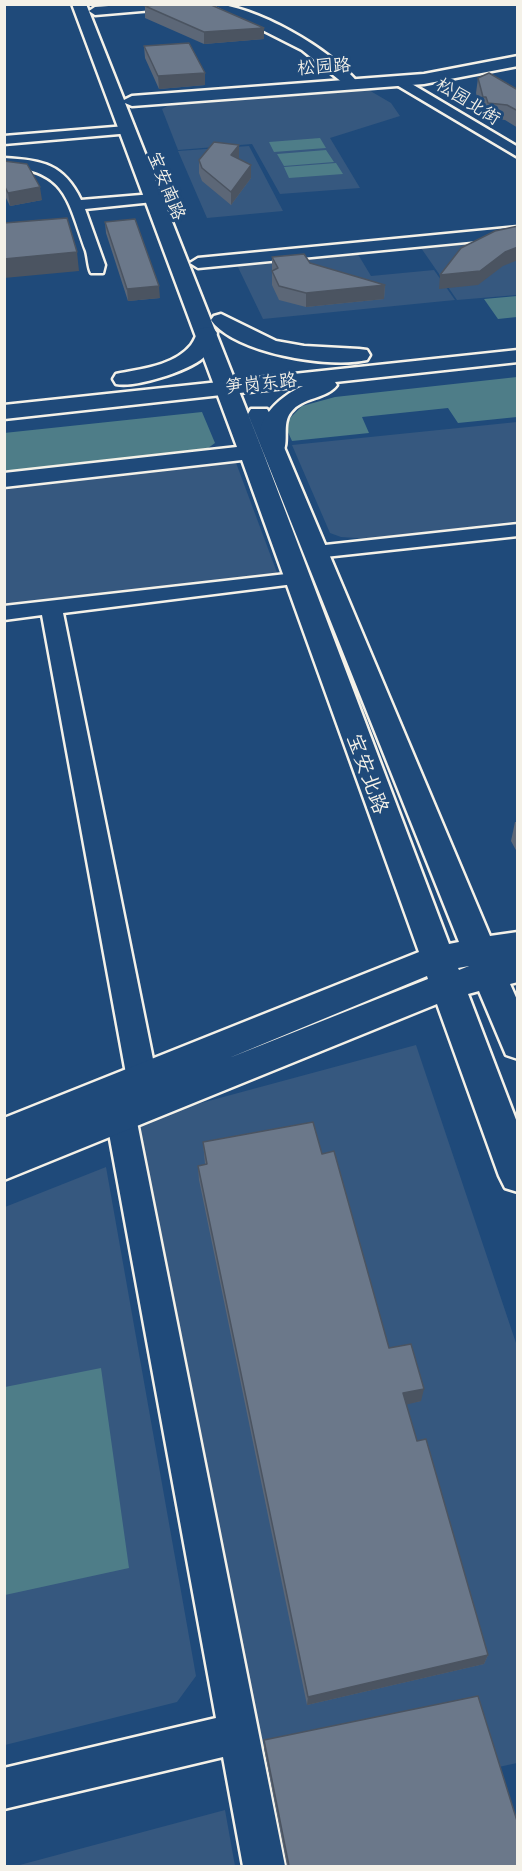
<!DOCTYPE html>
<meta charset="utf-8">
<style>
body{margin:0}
#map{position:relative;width:522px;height:1871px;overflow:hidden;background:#1f4a7a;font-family:"Comic Neue",sans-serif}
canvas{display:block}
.frame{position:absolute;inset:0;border:6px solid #f4f1e8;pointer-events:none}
</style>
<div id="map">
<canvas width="522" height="1871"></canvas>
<div class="frame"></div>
</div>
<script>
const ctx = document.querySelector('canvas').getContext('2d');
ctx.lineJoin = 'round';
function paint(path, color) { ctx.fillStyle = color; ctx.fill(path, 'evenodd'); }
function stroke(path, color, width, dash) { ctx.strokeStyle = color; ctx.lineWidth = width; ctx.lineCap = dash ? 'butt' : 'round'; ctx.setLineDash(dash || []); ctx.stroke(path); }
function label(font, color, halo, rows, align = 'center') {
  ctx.font = font + ' "Comic Neue","LXGW WenKai TC",sans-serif'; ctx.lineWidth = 6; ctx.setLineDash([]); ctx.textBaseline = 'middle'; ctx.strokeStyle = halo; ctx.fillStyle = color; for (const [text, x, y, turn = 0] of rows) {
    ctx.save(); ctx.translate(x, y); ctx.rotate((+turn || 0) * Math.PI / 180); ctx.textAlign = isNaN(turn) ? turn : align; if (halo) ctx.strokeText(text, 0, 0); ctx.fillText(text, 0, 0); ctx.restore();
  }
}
paint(new Path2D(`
 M367,89l24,14 9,13 -70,22 30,50 -80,6 -28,-50 -74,6 -16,-41 7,-4z
 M249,146l34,65 -76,7 -29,-67z
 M517,235v60l-60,5 -38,-55z
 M356,251l15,25 63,-6 21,30 -192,19 -27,-56z
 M517,422v99l-145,18 -31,-2 -11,-4 -38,-88z
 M235,460l44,118 -274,35 -1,-127z
 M416,1045l101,301v417l-23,5 -20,-63 -211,43 -125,-628z
 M106,1167l90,509 -19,26 -172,43v-538z
 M225,1810l10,56h-219z`), '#36587f');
paint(new Path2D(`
 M320,138l6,10 -52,4 -5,-10z
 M326,150l8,12 -50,4 -7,-12z
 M336,163l7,11 -54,4 -5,-11z
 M517,296v21l-19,2 -14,-20z
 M517,377v40l-59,6 -10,-15 -86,9 7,16 -77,8 -5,-11 1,-10 14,-14 33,-9z
 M202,412l13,31 -11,8 -199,23 -1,-41z
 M101,1368l28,200 -124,27v-208z`), '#4e7d88');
const minor = new Path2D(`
 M135,4h58l-5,3 -93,8 -6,-4 6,-4z
 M211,4c42,0 122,46 148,80l-1,3h-10l-46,-37z
 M400,77l118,70v10l-123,-73v-6z
 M126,126l7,4 -2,3 -127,11v-8z
 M4,158c38,2 60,6 77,42l72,-6 7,4 -7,4 -68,7 20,56 -2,8h-12c-3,-6 -3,-15 -5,-22 -19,-52 -19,-80 -82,-85z
 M518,227v10l-320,31 -8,-5 8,-5z
 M518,524v12l-202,22 -7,-2 -3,-4 3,-4 7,-2z
 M295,573l7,2 4,4 -4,4 -239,30 94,466 -5,9 -10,3 -10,-3 -5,-9 -85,-464 -38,5v-14z
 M121,1104l11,4 4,9 149,749h-42l-20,-109 -219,52v-41l212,-50 -110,-601 4,-9z`);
const tertiary = new Path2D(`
 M72,4h14l38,96 8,-4 292,-22 94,-18v10l-94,18 -292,22 -7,-3 138,349 186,492 10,-2 -211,-528 3,-5h16l3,5 220,522 28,-4v50l-8,2 8,18v57l-12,-4 -27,-64 -11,3 50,131v67l-13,-4 -6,-12 -62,-172 -433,176v-62l415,-166 -177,-492 -238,27v-14l233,-26zM469,966l-10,4 -1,-2zM427,976l1,3 -199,79z`);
const primary = new Path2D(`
 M221,314l55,27 28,5 55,3 8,1 3,5 -3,5c-38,9 -133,-7 -156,-40l3,-4z
 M207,327l7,2 3,4c-3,9 -7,18 -14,25 -15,13 -67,30 -87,26l-3,-5 3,-5c24,-5 58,-8 75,-29 4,-5 5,-11 9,-16z
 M518,350v12l-183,20 2,3c-10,14 -35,12 -46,27 -10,12 -1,30 -9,42h-16c-20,-28 13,-58 37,-68l-299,33v-14z`);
stroke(minor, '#f4f1e8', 5);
stroke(tertiary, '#f4f1e8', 5);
stroke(primary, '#f4f1e8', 5);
paint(minor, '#1f4a7a');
paint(tertiary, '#1f4a7a');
paint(primary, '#1f4a7a');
paint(new Path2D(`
 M145,6l119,22v11l-60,5 -59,-26z
 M144,46l61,27v12l-46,4 -14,-31z
 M478,78l40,12v38l-13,-8 -19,-2 -2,-6h-3l-5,-19z
 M239,145l-1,14 13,6v13l-20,27 -29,-24 -3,-8v-13z
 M4,161l38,39 -32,6 -6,-12z
 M105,222l55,76 -32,3 -22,-68z
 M272,257l38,6 75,22 -1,14 -78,8 -27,-7 -7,-15z
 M515,822h3v32l-7,-13z
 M203,1142l119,12 67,194 32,53 -15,3 11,37 71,214 -4,9 -177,41 -108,-525 -1,-14 7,-2z
 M264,1740l254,126h-231l-23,-118z`), '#5c6777');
paint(new Path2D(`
 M264,28v11l-60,5v-12z
 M205,73v12l-46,4 -1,-13z
 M239,145v13l-8,10v-13z
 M251,165v13l-20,27v-13z
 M40,187l2,13 -32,6 -2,-13z
 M518,247v13l-15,6 -25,19 -39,4 1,-14z
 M77,252l2,19 -75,7v-19z
 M385,285l-1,14 -78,8v-14z
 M159,286l1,12 -32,3 -1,-12z
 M424,1389l-3,12 -20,5 2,-13z
 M488,1655l-4,9 -177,41 1,-8z`), '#4b5461');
const building = new Path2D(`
 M166,4h43l55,24 -60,4 -59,-26z
 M189,43l16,30 -47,3 -14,-30z
 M489,73l29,17v21l-11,-6 -19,-2 -2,-6h-3l-5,-19z
 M214,142l25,3 -8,10 20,10 -20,27 -29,-24 -3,-8z
 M4,161l23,3 13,23 -32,6 -4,-8z
 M67,218l10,34 -73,7v-36z
 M135,219l24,67 -32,3 -22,-67z
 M518,226v21l-13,5 -25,19 -40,4 21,-27 34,-17z
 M304,254l6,9 75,22 -79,8 -27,-7 -7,-15 6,-3 -6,-11z
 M313,1122l9,32 12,-3 55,197 22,-4 13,45 -21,4 14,48 9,-2 62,216 -180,42 -110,-531 9,-2 -4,-22z
 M478,1696l40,128v42h-229l-25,-126z`);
paint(building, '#6b788a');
stroke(building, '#4b5461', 1.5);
label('18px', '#f4f1e8', '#1f4a7a', [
 ["松园路",324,67,-4],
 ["松园北街",468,102,32],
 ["宝安南路",166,186,68],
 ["笋岗东路",261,384,-6]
]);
label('21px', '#f4f1e8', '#1f4a7a', [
 ["宝安北路",367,774,70]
]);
</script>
